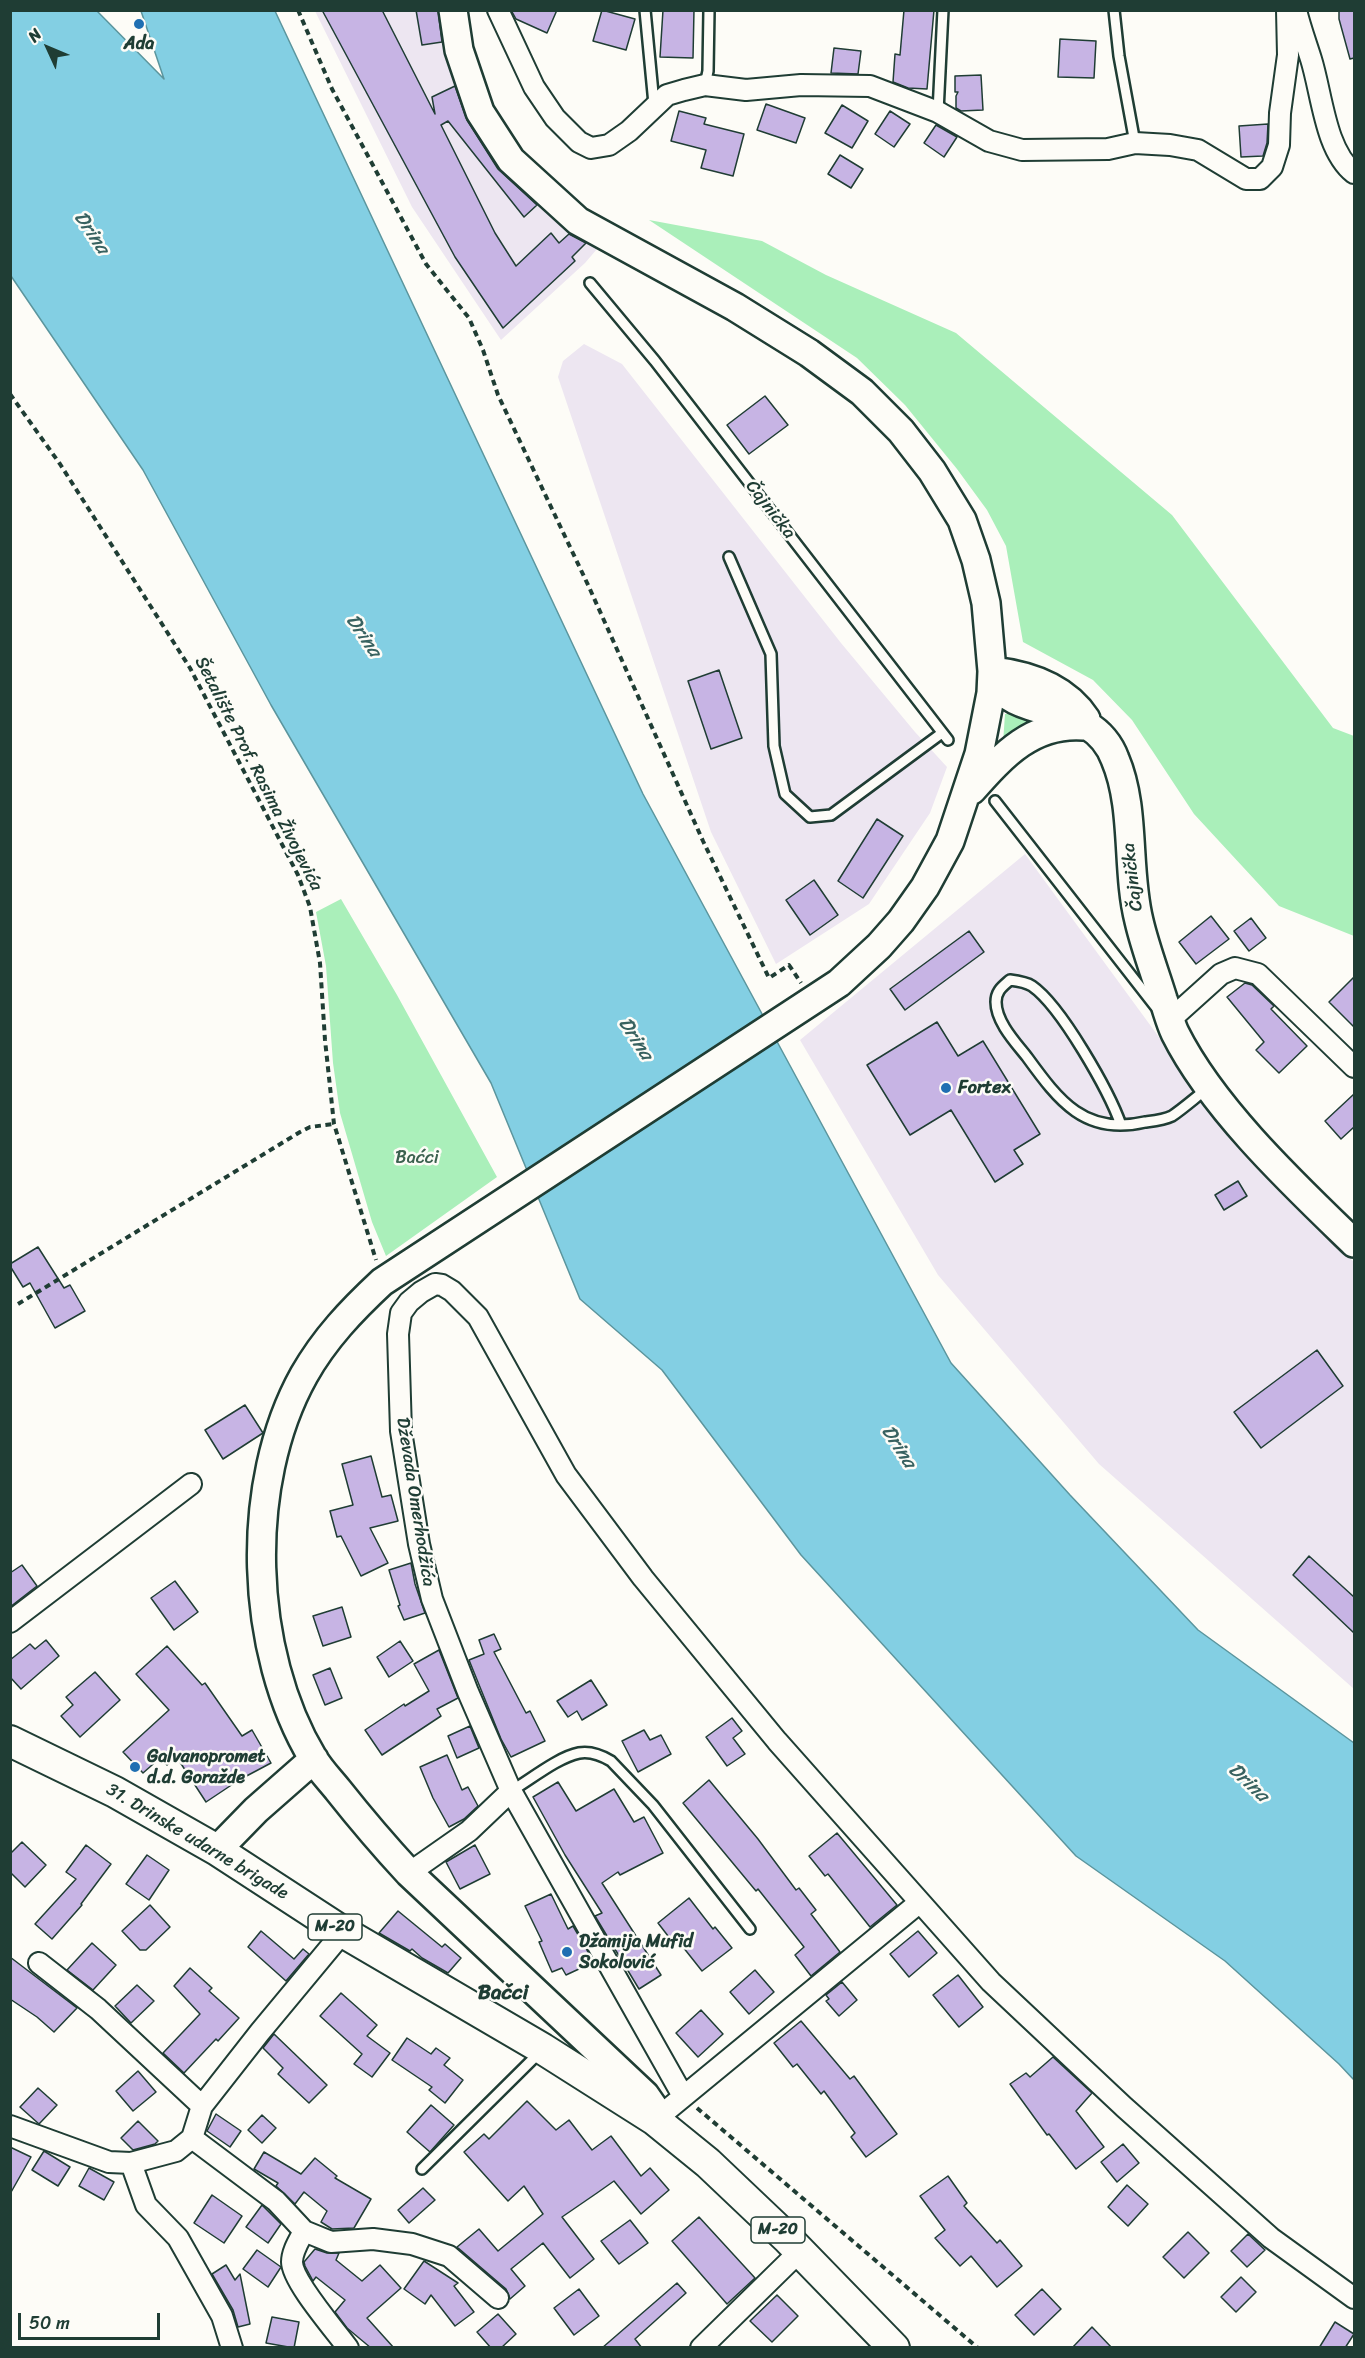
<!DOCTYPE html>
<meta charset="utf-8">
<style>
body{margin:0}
#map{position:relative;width:1365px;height:2358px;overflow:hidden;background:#fdfcf7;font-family:Sriracha,sans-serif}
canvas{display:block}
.frame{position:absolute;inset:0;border:12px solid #1f3d34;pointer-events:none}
.north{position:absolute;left:18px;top:18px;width:60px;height:60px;-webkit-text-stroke:4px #fdfcf7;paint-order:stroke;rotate:314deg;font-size:16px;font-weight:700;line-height:24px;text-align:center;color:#1f3d34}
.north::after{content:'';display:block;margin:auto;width:21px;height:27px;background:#1f3d34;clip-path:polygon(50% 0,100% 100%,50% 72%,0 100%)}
.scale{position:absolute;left:18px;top:2313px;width:142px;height:27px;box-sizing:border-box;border:3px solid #1f3d34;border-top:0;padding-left:8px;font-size:18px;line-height:21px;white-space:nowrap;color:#1f3d34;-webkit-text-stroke:4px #fdfcf7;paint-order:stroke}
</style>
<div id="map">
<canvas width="1365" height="2358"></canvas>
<div class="frame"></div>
<div class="north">N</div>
<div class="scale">50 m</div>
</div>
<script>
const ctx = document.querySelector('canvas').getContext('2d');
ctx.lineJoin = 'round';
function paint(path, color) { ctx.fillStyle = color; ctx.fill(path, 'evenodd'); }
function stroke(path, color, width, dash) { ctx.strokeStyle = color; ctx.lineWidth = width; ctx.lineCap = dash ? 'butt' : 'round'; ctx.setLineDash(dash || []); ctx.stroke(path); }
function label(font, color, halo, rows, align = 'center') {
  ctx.font = font + ' Sriracha,sans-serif'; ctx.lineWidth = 5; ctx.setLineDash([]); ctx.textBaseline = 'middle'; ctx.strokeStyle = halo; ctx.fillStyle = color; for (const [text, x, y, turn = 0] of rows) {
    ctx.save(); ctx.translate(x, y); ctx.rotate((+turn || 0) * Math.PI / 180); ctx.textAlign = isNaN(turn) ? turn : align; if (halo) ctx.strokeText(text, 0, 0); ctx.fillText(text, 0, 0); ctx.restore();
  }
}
paint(new Path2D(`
 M315,11h132l33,113 123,118 -18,21 -84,77 -89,-133z
 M584,344l38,20 219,279 74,89 32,35 -17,46 -61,91 -93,60 -65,-132 -153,-455 5,-16z
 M1025,854l188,257 116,129 25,22v427l-255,-225 -161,-189 -138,-235z`), '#ede6f1');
paint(new Path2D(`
 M649,220l113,21 64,34 130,58 216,182 161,213 21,8v200l-75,-30 -85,-92 -62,-94 -39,-40 -70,-38 -17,-96 -19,-36 -30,-41 -52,-64 -48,-47z
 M1020,713l26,5 -43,25 2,-29z
 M341,899l56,96 100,182 -111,79 -14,-34 -32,-109 -7,-50 -7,-97 -10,-54z`), '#aaefba');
const water = new Path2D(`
 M10,11h87l67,68 -23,-68h134l368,783 308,569 119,132 128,135 156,113v337l-15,-16 -114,-103 -149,-105 -275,-301 -139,-185 -82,-71 -89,-216 -220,-378 -128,-235 -132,-194z`);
paint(water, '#83cfe3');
stroke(water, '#5b959d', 1.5);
const building = new Path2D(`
 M322,10h60l53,104 -3,-17 23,-11 12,34 31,49 39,36 -13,12 -76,-96 -7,4 54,108 21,33 35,-33 8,10 10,-9 17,9 -14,14 3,4 -72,67 -48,-71z
 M416,10h22l4,32 -20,3z
 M511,10h46l-10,23 -31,-14z
 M602,10l33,9 -9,31 -33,-9z
 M663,10h31l-1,48 -33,-1z
 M904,10h30l-7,79 -19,-1 -15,-6 2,-28 5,1z
 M1339,10h15v48l-4,1 -11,-40z
 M1060,39l36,2 -2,37 -36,-1z
 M834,48l27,3 -3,23 -27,-1z
 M981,75l2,35 -22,1 -5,-3v-12l2,-4h-3v-16z
 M766,104l39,14 -9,25 -39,-13z
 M842,105l26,16 -16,27 -27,-15z
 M679,111l27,7 -2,6 40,10 -11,42 -32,-8 5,-18 -35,-9z
 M890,111l20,13 -16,23 -19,-13z
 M1268,124l-1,19 -4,13 -22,1 -2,-31z
 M936,125l21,12 -13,20 -20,-14z
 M840,155l23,14 -12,19 -23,-14z
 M765,396l23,29 -39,29 -22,-29z
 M719,670l23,68 -31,11 -23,-68z
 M877,819l26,17 -40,62 -25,-17z
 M814,880l24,35 -28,20 -24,-35z
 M1211,916l18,23 -33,25 -17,-22z
 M1251,918l15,20 -17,13 -15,-20z
 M969,931l15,21 -79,58 -15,-21z
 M1354,977v50l-25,-25z
 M1245,983l7,2 22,21 -3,3 36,37 -28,27 -23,-23 8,-8 -37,-45z
 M937,1022l21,34 25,-15 57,93 -26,16 9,14 -28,18 -44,-72 -41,25 -43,-70z
 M1354,1094v33l-13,12 -16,-18z
 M1238,1181l9,15 -23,14 -9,-15z
 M38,1247l26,41 6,-3 15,26 -30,17 -25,-45 -7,4 -13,-21v-2z
 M1317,1350l26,36 -82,62 -27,-36z
 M245,1405l18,28 -40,26 -18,-29z
 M371,1456l11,41 9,-2 7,26 -28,7 18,35 -27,13 -20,-40 -4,1 -7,-26 23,-6 -11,-41z
 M1309,1556l45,41v36l-61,-58z
 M411,1563l4,21 10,29 -21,7 -6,-14 2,-1 -11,-35z
 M22,1565l15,21 -27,21v-34z
 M175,1581l23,31 -24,18 -23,-32z
 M342,1607l9,30 -28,9 -10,-30z
 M494,1634l7,15 -7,3 32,61 4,-2 15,30 -34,16 -10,-18 -32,-79 15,-6 -5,-14z
 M46,1640l13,16 -38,33 -11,-12v-17l20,-16 5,5z
 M400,1641l13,20 -24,16 -12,-20z
 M167,1646l35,39 3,-2 37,53 10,-6 19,33 -32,17 -33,22 -30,-46 -9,9 -7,-7 -17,15 -20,-21 46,-42 -33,-36z
 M439,1650l19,48 -21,11 4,7 -59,39 -17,-25 39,-26 1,2 24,-15 -15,-27z
 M330,1668l12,30 -17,7 -12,-30z
 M95,1672l25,28 -40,37 -19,-21 12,-11 -7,-8z
 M591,1680l16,25 -25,15 -5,-9 -9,6 -11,-16z
 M732,1718l10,13 -9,7 12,16 -18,12 -21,-29z
 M470,1726l9,22 -22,10 -9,-22z
 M644,1730l6,10 11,-5 10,19 -33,18 -16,-31z
 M447,1755l15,35 6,-3 10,19 -14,13 -15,8 -16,-29 -13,-31z
 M709,1780l49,59 38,51 3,-2 17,22 -5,4 29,38 -29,24 -16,-21 9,-8 -46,-58 -2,2 -73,-88z
 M558,1782l18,29 38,-22 20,33 10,-5 19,36 -43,22 -2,-3 -16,11 59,92 -22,14 -44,-73 7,-3 -37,-58 -32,-58z
 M837,1833l60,72 -27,22 -42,-53 -3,2 -16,-20z
 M22,1842l24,23 -21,22 -15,-15v-18z
 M86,1845l25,19 -30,40 1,1 -30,34 -17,-15 41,-45 -10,-7z
 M475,1845l15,29 -30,15 -14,-27z
 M147,1855l22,15 -20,30 -23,-16z
 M551,1894l17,35 5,-3 21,36 -28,13 -4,-7 -10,4 -13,-30 3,-1 -17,-35z
 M689,1898l24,31 2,-2 17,21 -30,23 -23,-29 -4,3 -17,-22z
 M150,1905l20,22 -24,23h-6l-18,-19z
 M398,1911l44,36 3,-3 16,14 -13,15 -26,-15 -10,-9 -2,2 -31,-18z
 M261,1931l33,28 9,-10 6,5 -23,27 -38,-34z
 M918,1931l19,22 -28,24 -19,-23z
 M92,1943l24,22 -23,25 -26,-20z
 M10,1957l67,51 -23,24 -17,-15 -27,-18z
 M190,1968l22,20 -3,3 30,27 -21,23 -2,-2 -32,34 -21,-20 37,-39 -26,-28z
 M755,1970l19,22 -25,22 -19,-22z
 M958,1975l25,32 -24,20 -26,-32z
 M842,1982l15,18 -18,16 -13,-15 3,-2 -3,-4z
 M137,1985l17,16 -23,22 -16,-17z
 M341,1993l36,32 -10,11 23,17 -18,24 -18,-13 8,-10 -42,-38z
 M701,2010l22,24 -25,23 -22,-24z
 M801,2021l49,58 4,-3 43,58 -31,23 -15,-20 4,-4 -31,-42 -3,3 -24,-30 -4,3 -19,-24z
 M274,2034l53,51 -18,18 -31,-29 5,-6 -20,-20z
 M407,2038l24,16 5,-6 14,10 -6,7 19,15 -18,23 -16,-13 3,-3 -40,-27z
 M1053,2057l39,36 -16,18 28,36 -28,22 -27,-35 -2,1 -37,-51 16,-11 4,4z
 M138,2071l18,21 -23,19 -17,-20z
 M38,2088l19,17 -18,19 -19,-17z
 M527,2101l29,29 13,-10 23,30 19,-14 30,40 9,-8 19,22 -28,24 -27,-33 -17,12 -35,24 32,42 -24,19 -27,-35 -32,26 14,17 -15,13 -4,-10 -49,-42 22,-18 19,22 45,-37 -19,-28 -16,15 -44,-49 20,-18 5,5z
 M431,2105l23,20 -24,27 -23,-20z
 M216,2114l25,17 -11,16 -23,-16z
 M262,2115l14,13 -14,15 -14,-13z
 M138,2121l20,20 -3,3 -22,6 -12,-12z
 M1123,2144l16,19 -22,19 -16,-20z
 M10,2147l21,10 -21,37z
 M44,2151l26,16 -12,19 -26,-16z
 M264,2152l37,22 14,-16 22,18 -2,2 36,21 -17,29 -22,1 -11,-7 6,-11 -23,-19 -9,12 -19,-18 2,-3 -24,-14z
 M89,2168l25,14 -10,18 -25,-14z
 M948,2176l19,27 -3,3 33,37 3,-3 22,26 -25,21 -26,-31 -11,10 -25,-28 10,-8 -25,-34z
 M1127,2185l21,19 -20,22 -20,-19z
 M423,2188l12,12 -26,23 -11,-13z
 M212,2195l30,21 -18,27 -30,-20z
 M262,2205l19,19 -13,19 -22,-16z
 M699,2217l56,61 -28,26 -55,-63z
 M630,2220l18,23 -29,21 -18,-23z
 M1188,2232l21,21 -25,25 -21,-21z
 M1248,2234l17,16 -18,17 -16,-16z
 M315,2249l12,4h12l-3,7 26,21 18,-16 21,23 -34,30 27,30h-23l-24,-20 -12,-16 10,-12 -29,-23 -3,4 -8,-15 -1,-4z
 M257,2250l24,17 -13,20 -25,-18z
 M424,2261l34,22 -4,3 20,26 -19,14 -24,-31 -6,9 -21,-15z
 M226,2265l9,15 5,-6 10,50 -12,3 -5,-17 -21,-36z
 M1241,2277l15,15 -20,20 -15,-15z
 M677,2283l9,10 -51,46 7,9h-40z
 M579,2289l20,27 -25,19 -20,-27z
 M1042,2289l19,20 -27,26 -19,-20z
 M777,2295l21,21 -26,26 -22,-21z
 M498,2314l18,20 -15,14h-10l-14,-16z
 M272,2317l27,5 -5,26 -28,-5z
 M1335,2322l19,12 -9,14h-26z
 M1092,2327l20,21h-40z`);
paint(building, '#c7b4e4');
stroke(building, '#1f3d34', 1.5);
const lane = new Path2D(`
 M645,10l9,94
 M1114,10l5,46 16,87
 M705,85l3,-14 1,-61
 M938,112l5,-102
 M590,283l65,78 293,379
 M729,557l42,97 3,92 11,48 25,23 21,-2 111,-82
 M995,801l160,205
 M1121,1125c-12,-34 -60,-119 -89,-139 -6,-4 -14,-5 -22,-6 -8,7 -14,11 -14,22 0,20 20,41 31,55 32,44 58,79 118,65 8,-1 19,-2 27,-6 12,-8 24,-19 36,-28
 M511,1791c19,-11 47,-34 68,-38 11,-2 22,2 32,8l42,44 97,124
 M422,2169l117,-116`);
const street = new Path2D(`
 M498,10l36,77 21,31 24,24 12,6 18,-3 20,-14 38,-36 17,-5 21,-5 41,5 55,-5 69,1 68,26 51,29 33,9 86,-1 27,-6 35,2 28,5 48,29h14l12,-12 7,-22 1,-32 8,-58 -1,-45
 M1296,10c4,17 10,33 15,49 11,35 14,91 43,114
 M1171,1019l50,-45 14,-6 23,6 96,93
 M10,1622l181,-138
 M409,1873l60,-42 42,-40
 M39,1963l59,46 104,97
 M683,2096l-172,-305 -43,-99 -36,-93 -13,-55 -18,-113 -3,-97 3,-21 8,-11 12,-10 14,-8 7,1 10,6 26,26 88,158 77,103 134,163 214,241 133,125 147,131 83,60
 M655,2120l265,-218
 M10,2126l99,36 22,1 45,-12 16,-13 10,-32 58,-74 83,-100
 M192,2138l84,63 28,30 27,11 42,-3 39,5 37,12 49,42
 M131,2163l15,42 32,33 44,78 10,32
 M304,2231c-5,10 -12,20 -12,31 0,19 43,68 56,86
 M701,2348l99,-97`);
const secondary = new Path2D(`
 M453,10l6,40 21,62 31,48 67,61 157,86 74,46 53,39 39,39 31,40 30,49 14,40 10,43 6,68 -1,22 -12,61 -29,87 -25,46 -24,34 -22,25 -40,37 -457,299c-30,28 -57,56 -78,93 -61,109 -55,277 9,383 7,12 17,22 25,32 23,29 46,56 71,83l236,222 9,13 1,12
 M992,671c5,10 10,20 18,26 10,7 23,10 34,13 32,7 59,17 71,49 21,49 11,110 24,162 6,26 16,52 24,78 4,11 7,23 12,34 38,76 119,152 179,210
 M992,671c36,4 73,16 94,48
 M972,790c31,-35 61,-68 112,-64
 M217,1850l39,-40 58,-51`);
const primary = new Path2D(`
 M10,1741l105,51 102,58 126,82 200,117 112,71 53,43 79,75 107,110`);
stroke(lane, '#1f3d34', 14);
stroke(street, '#1f3d34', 24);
stroke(secondary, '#1f3d34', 32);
stroke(primary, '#1f3d34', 34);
stroke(new Path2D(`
 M298,10l34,79 94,175 43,54 14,32 15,45 91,192 114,254 66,137 20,-13 12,18
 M10,394l50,70 130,204 108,207 12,32 10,56 5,77 9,84 42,136
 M18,1304l282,-172 10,-5 24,-3
 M697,2108l281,240`), '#1f3d34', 4, [6, 4.5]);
stroke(lane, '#fdfcf7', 9);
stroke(street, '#fdfcf7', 20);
stroke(secondary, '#fdfcf7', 27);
stroke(primary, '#fdfcf7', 30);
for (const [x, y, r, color] of [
 [139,24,6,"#1f6fb2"],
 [946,1088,6,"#1f6fb2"],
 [135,1767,6,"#1f6fb2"],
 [567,1952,6,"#1f6fb2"]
]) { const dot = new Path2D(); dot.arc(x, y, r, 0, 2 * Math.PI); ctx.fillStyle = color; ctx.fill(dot); stroke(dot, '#fdfcf7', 2); }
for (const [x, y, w] of [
 [335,1927,54],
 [778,2230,54]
]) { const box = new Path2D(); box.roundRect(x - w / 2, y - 13, w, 26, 4.5); ctx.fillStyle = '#fdfcf7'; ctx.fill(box); stroke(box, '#1f3d34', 1.5); }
label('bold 16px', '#1f3d34', null, [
 ["M-20",335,1927],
 ["M-20",778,2230]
]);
label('bold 18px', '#1f3d34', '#fdfcf7', [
 ["Ada",139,44,"center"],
 ["Fortex",958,1088],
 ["Galvanopromet",147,1757],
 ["d.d. Goražde",147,1778],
 ["Džamija Mufid",579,1942],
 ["Sokolović",579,1963]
], 'left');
label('18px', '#1f3d34', '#fdfcf7', [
 ["Čajnička",770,510,52],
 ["Šetalište Prof. Rasima Živojevića",258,774,63],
 ["Čajnička",1133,877,-97],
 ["Dževada Omerhodžića",415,1502,81],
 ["31. Drinske udarne brigade",197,1842,31]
]);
label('18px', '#3b614f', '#fdfcf7', [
 ["Baćci",417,1158]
]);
label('italic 20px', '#386260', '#fdfcf7', [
 ["Drina",91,233,56],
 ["Drina",363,636,56],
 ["Drina",635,1039,57],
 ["Drina",898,1447,57],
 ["Drina",1248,1783,43]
]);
label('bold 21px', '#1f3d34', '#fdfcf7', [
 ["Bačci",503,1994]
]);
</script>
